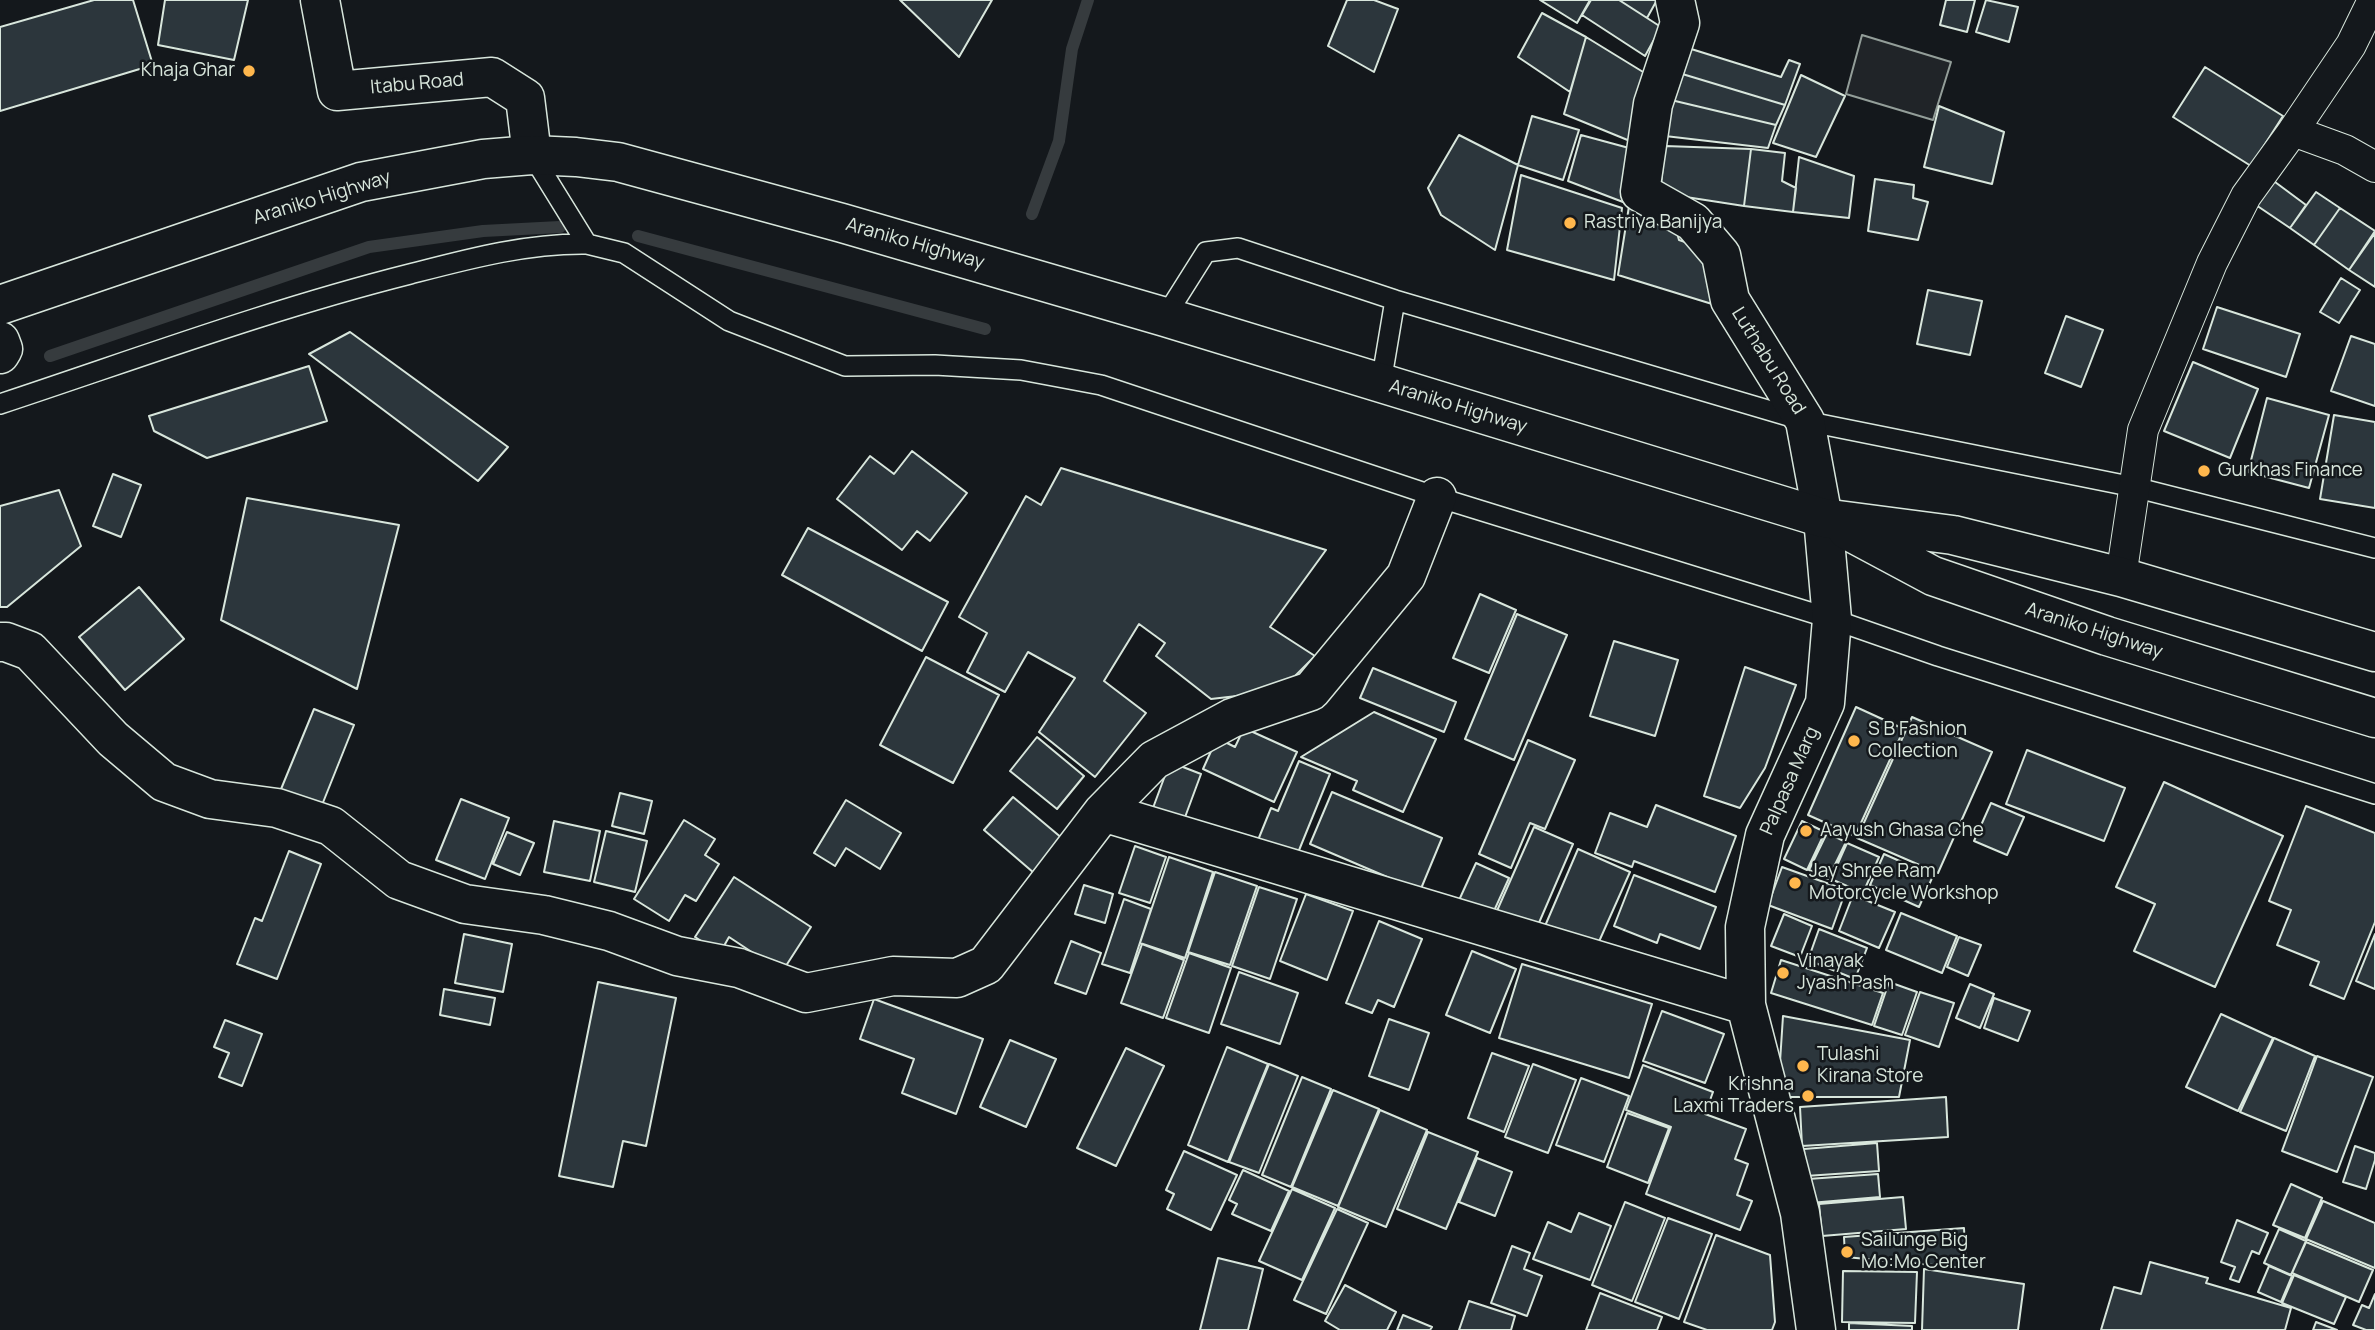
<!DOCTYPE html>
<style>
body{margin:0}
canvas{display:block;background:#14181c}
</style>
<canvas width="2375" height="1330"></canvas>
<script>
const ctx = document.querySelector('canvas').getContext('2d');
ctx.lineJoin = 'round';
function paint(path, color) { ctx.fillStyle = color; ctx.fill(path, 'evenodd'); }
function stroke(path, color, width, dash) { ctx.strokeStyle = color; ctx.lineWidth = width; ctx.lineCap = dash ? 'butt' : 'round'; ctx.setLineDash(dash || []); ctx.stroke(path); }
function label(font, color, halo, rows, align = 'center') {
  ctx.font = font + ' Manrope,sans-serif'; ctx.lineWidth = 5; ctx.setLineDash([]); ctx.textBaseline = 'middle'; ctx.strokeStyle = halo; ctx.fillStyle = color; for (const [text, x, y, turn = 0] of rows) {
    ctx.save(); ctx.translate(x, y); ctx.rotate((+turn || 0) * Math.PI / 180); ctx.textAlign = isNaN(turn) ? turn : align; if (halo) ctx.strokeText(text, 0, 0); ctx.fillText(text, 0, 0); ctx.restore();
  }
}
const green = new Path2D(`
 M1862,35l89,27 -18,58 -87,-26z`);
paint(green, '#202428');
stroke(green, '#939e99', 2);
stroke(new Path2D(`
 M1032,214l27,-73 13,-92 16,-49
 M638,236l347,93
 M50,356l319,-109 114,-16 77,-4`), '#363b3e', 12);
const building = new Path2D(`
 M94,0h39l20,65 -153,46v-84z
 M165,0h83l-14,60 -76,-15z
 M900,0h92l-33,57z
 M1347,0h27l24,9 -24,63 -46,-26z
 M1540,0h50l-13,23z
 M1591,0h28l42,27 -16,29 -63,-41z
 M1619,0h38l-10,18z
 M1946,0h29l-8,32 -27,-7z
 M1986,0l32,7 -9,35 -33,-10z
 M1542,13l44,24 -16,55 -52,-35z
 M1586,37l62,38 -18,66 -66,-27z
 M1688,48l93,29 8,-17 11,4 -15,41 -106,-32z
 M2205,67l78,49 -32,50 -78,-49z
 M1679,73l106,32 -9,20 -105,-25z
 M1801,75l44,21 -29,61 -43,-14z
 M1671,100l105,25 -8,23 -103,-12z
 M1939,106l65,26 -12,52 -68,-17z
 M1532,116l47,14 -16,50 -45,-15z
 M1459,135l59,30 -23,85 -54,-35 -13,-27z
 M1581,135l48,13 -6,54 -55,-21z
 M1665,146l86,3 -7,57 -84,-13z
 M1751,149l34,4 -3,28 14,7 -3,24 -49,-6z
 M1799,157l55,19 -5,42 -56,-6z
 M1521,175l101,33 -8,72 -107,-30z
 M1875,179l39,6 -1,13 15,4 -10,38 -50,-9z
 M2271,179l35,26 -16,23 -37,-25z
 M2316,192l24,16 -26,37 -24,-17z
 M1630,200l43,19 6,21 27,9 19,59 -107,-33z
 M2340,208l35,23 -26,39 -35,-25z
 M2375,233v54l-26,-17z
 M2341,278l19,12 -21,33 -19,-11z
 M1928,290l54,11 -12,54 -53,-11z
 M2217,307l83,27 -14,43 -83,-28z
 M2066,316l37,14 -22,57 -36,-14z
 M350,332l158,115 -30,34 -169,-127z
 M2351,336l24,8v62l-44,-15z
 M2193,362l65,27 -28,69 -66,-27z
 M309,366l18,55 -120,37 -53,-27 -5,-15z
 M2267,398l62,17 -20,73 -61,-16z
 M2334,415l41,7v86l-55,-9z
 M912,451l55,42 -37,48 -13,-10 -15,19 -65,-51 33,-43 24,18z
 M1061,468l265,82 -56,77 45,29 -35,35 -69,8 -55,-43 9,-13 -26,-19 -35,57 42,32 -51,64 -56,-45 36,-54 -47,-26 -23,40 -38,-20 20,-39 -28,-16 67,-121 15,9z
 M113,474l28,11 -20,52 -28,-11z
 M59,490l22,56 -74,61h-7v-101z
 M247,498l152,27 -42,164 -136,-69z
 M808,528l140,74 -26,49 -140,-76z
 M139,587l45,52 -59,51 -46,-53z
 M1480,594l36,16 -27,63 -36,-15z
 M1517,614l50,21 -53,125 -49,-21z
 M1614,641l64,19 -23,76 -65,-20z
 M926,657l73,38 -46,88 -73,-38z
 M1745,667l51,18 -31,83 -25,40 -36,-12z
 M1373,668l83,34 -12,30 -84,-34z
 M1856,707l48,22 -49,107 -47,-21z
 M314,709l40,16 -34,85 -41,-16z
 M1374,712l62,27 -33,73 -50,-22 4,-9 -56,-24z
 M1912,717l80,35 -54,121 -81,-35z
 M1244,728l53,24 -23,50 -71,-33 14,-31 18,9z
 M1037,737l47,39 -27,33 -47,-38z
 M1528,740l47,20 -30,69 -15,-6 -19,45 -32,-14z
 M2027,750l98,38 -21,53 -98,-37z
 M1299,761l31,13 -37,91 -39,-15 17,-42 7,3z
 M1170,762l31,12 -20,54 -31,-12z
 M2164,782l119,54 -68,151 -81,-36 21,-47 -39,-17z
 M1332,792l110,46 -22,53 -110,-47z
 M620,793l32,8 -8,33 -32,-8z
 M1013,797l50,42 -29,34 -50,-43z
 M461,799l48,19 -24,61 -49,-19z
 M846,800l55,33 -21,36 -34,-21 -11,18 -21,-13z
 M1991,803l33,14 -17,38 -33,-14z
 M1656,805l80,31 -21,56 -81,-31 -2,6 -37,-14 15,-40 37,14z
 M2306,806l69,27v89l-31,77 -34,-14 9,-23 -42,-17 14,-35 -22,-9z
 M684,820l31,19 -10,16 14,9 -23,37 -11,-6 -16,26 -35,-22z
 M554,821l46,10 -10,50 -46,-9z
 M1802,821l23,11 -18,38 -23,-11z
 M1534,827l39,17 -41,95 -40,-17z
 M606,831l41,10 -12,51 -41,-10z
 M507,832l27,11 -14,32 -27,-11z
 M1827,833l19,9 -18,37 -19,-9z
 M1847,843l32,14 -16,36 -32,-14z
 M1135,846l31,11 -16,46 -31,-10z
 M1578,849l52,23 -37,83 -51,-22z
 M289,851l32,13 -44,115 -40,-15 18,-46 7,3z
 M1884,854l49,22 -14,31 -49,-22z
 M1169,857l44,15 -28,86 -45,-15z
 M1476,863l33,15 -21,46 -33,-15z
 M1782,867l64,23 -14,39 -64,-24z
 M1215,872l42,14 -27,79 -42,-13z
 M1634,875l82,32 -16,42 -40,-15 -3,9 -43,-17z
 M734,877l77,50 -29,45 -53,-35 -9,16 -25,-16z
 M1084,885l29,9 -8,29 -30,-9z
 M1259,887l38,12 -27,80 -38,-13z
 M1306,894l47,17 -26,69 -47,-19z
 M1853,895l42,17 -16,36 -40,-17z
 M1124,899l27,10 -21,64 -28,-9z
 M1901,913l56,23 -15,37 -56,-23z
 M1784,914l28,12 -12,31 -29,-11z
 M1379,921l43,18 -28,68 -16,-7 -6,13 -26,-10z
 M1819,929l48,19 -12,31 -47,-19z
 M464,934l48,10 -9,48 -48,-9z
 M2375,934v55l-19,-8z
 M1959,937l22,8 -13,31 -21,-9z
 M1071,941l30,12 -15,41 -31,-11z
 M1142,944l42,16 -21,58 -42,-15z
 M1472,951l44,18 -26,64 -44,-18z
 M1189,953l42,15 -22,65 -43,-15z
 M1781,960l102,33 -11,32 -101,-32z
 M1522,964l130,40 -23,74 -130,-40z
 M1239,972l59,21 -18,51 -59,-20z
 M598,982l78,16 -30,148 -23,-5 -10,46 -54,-11z
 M1889,982l28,10 -15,43 -28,-9z
 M1970,984l24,10 -14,34 -24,-10z
 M444,989l51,9 -5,27 -50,-10z
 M1920,992l34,11 -15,44 -34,-12z
 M1994,998l36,13 -12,30 -34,-13z
 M874,999l109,40 -27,75 -54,-21 12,-34 -54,-20z
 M1662,1011l62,23 -19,49 -62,-22z
 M2221,1014l52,24 -35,73 -52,-24z
 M1783,1016l127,24 -11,57h-115l-4,-35z
 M1389,1019l40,14 -20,57 -40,-14z
 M225,1020l37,14 -20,52 -23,-9 10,-24 -15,-6z
 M2274,1038l41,18 -29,75 -46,-19z
 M1010,1040l46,19 -30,68 -46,-20z
 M1227,1047l41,17 -40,98 -40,-17z
 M1126,1048l38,18 -48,100 -39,-18z
 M1492,1053l37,13 -25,66 -36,-14z
 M2317,1056l56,21 -36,95 -55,-21z
 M1269,1064l29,12 -39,97 -30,-11z
 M1533,1064l43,16 -28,73 -43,-16z
 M1643,1065l70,27 -8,22 41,15 -11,30 13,5 -11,31 15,6 -12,29 -94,-36 25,-67 -45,-17z
 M1302,1077l29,12 -40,98 -29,-12z
 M1581,1078l48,18 -25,66 -48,-17z
 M1333,1090l46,19 -41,97 -46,-19z
 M1946,1097l2,40 -146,9 -2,-39z
 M1380,1110l47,20 -41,97 -48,-20z
 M1627,1113l42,15 -21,55 -41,-16z
 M1428,1132l50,20 -32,77 -49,-20z
 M1877,1143l2,28 -73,5 -2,-27z
 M2355,1146l20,7v7l-9,29 -23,-7z
 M1184,1151l53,24 -26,55 -44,-21 7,-15 -8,-4z
 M1477,1158l35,14 -17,44 -36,-14z
 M1243,1170l46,21 -18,40 -39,-17 5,-10 -8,-4z
 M1878,1174l2,23 -70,6 -2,-24z
 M2291,1184l31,14 -17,40 -32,-13z
 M1292,1189l43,19 -33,72 -43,-19z
 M1903,1197l3,32 -84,7 -3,-32z
 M2323,1201l52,22v45l-69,-29z
 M1625,1202l40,16 -33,83 -40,-16z
 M1337,1209l31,14 -42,91 -32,-14z
 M1579,1213l32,13 -21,54 -57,-21 15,-37 23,10z
 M1668,1218l44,16 -33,85 -44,-17z
 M2237,1220l31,13 -9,21 -7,-3 -13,31 -9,-3 5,-12 -14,-5z
 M1964,1228l2,40 -121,-11 -1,-20z
 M2279,1229l27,12 -15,34 -27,-12z
 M1716,1235l54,20 5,67 -3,8h-65l-23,-8z
 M2306,1242l67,28 -14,32 -67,-29z
 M1512,1246l18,7 -6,16 18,7 -15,40 -36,-13z
 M1218,1258l45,11 -15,61h-48z
 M2150,1262l58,16 -2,5 85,25 -6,22h-184l13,-43 27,7z
 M2269,1266l23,10 -11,26 -23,-10z
 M1924,1269l100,15 -6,46h-96z
 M1843,1271l74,1 -2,51 -73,-1z
 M2294,1275l52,22 -12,27 -52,-21z
 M1345,1285l51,27 -9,18h-47l-15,-9z
 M1600,1293l62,24 -5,13h-71z
 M2375,1294v36h-9l-13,-5 9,-20 7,3z
 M1469,1301l46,15 -4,14h-52z
 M1403,1315l29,12 -2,3h-33z
 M2316,1322l21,8h-24z
 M1849,1323l63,3v4h-63z`);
paint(building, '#2c363c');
stroke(building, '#d8e6dc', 2);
const service = new Path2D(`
 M532,155l55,89 37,9 105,68 116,45 90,-1 86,5 80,15 336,112 395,122 106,37 437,138
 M1165,317l41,-65 32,-4 157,52 410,121 329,66 241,61
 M1381,383l14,-83
 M0,404c136,-45 271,-95 410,-130 58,-15 117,-31 177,-30`);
const pedestrian = new Path2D(`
 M2373,0l-22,45 -58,86 52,19 30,17
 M2121,577l22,-147 69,-167 34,-67 47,-65`);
const minor = new Path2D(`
 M320,0l17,91 155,-14 33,21 7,57
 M1675,0l5,23 -27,81 -13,88 53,30 28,33 9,45 75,121 18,97 9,101 -7,84 -60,132 -20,92 1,78 54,208 16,117
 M0,341l3,8 -3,5
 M0,642h6l24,9 83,88 51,43 46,17 67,9 54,18 68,54 66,24 79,11 65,16 68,25 62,12 67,25 87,-17 64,2 29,-13 117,-153 51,-52 78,-42 79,-27 95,-115 31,-79
 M1103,812l643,193`);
const trunk = new Path2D(`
 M0,305l361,-123 122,-23 49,-4 44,2 42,5 224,61 323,94 658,201 130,17 168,42 254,75
 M1847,530l86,46 174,60 268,82`);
stroke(service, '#d8e6dc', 22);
stroke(pedestrian, '#d8e6dc', 32);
stroke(minor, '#d8e6dc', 41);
stroke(trunk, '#d8e6dc', 41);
stroke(service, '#14181c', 19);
stroke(pedestrian, '#14181c', 30);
stroke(minor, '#14181c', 38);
stroke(trunk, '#14181c', 38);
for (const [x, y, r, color] of [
 [249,71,7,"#ffb74d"],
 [1570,223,7,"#ffb74d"],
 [2204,471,7,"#ffb74d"],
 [1854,741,7,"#ffb74d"],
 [1806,831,7,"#ffb74d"],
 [1795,883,7,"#ffb74d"],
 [1783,973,7,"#ffb74d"],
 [1803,1066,7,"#ffb74d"],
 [1808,1096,7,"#ffb74d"],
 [1847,1252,7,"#ffb74d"]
]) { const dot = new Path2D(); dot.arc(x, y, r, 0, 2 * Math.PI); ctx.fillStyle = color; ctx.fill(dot); stroke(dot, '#14181c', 2.5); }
label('19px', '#d8e6dc', '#14181c', [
 ["Khaja Ghar",235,71,"right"],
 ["Rastriya Banijya",1584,223],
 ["Gurkhas Finance",2218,471],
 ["S B Fashion",1868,730],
 ["Collection",1868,752],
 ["Aayush Ghasa Che",1820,831],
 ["Jay Shree Ram",1809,872],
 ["Motorcycle Workshop",1809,894],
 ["Vinayak",1797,962],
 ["Jyash Pash",1797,984],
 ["Tulashi",1817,1055],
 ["Kirana Store",1817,1077],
 ["Krishna",1794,1085,"right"],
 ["Laxmi Traders",1794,1107,"right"],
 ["Sailunge Big",1861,1241],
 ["Mo:Mo Center",1861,1263]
], 'left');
label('19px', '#d8e6dc', '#14181c', [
 ["Itabu Road",417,84,-5],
 ["Araniko Highway",322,198,-17],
 ["Araniko Highway",915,244,16],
 ["Luthabu Road",1768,361,58],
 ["Araniko Highway",1458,407,17],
 ["Araniko Highway",2094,631,18],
 ["Palpasa Marg",1790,781,-66]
]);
</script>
